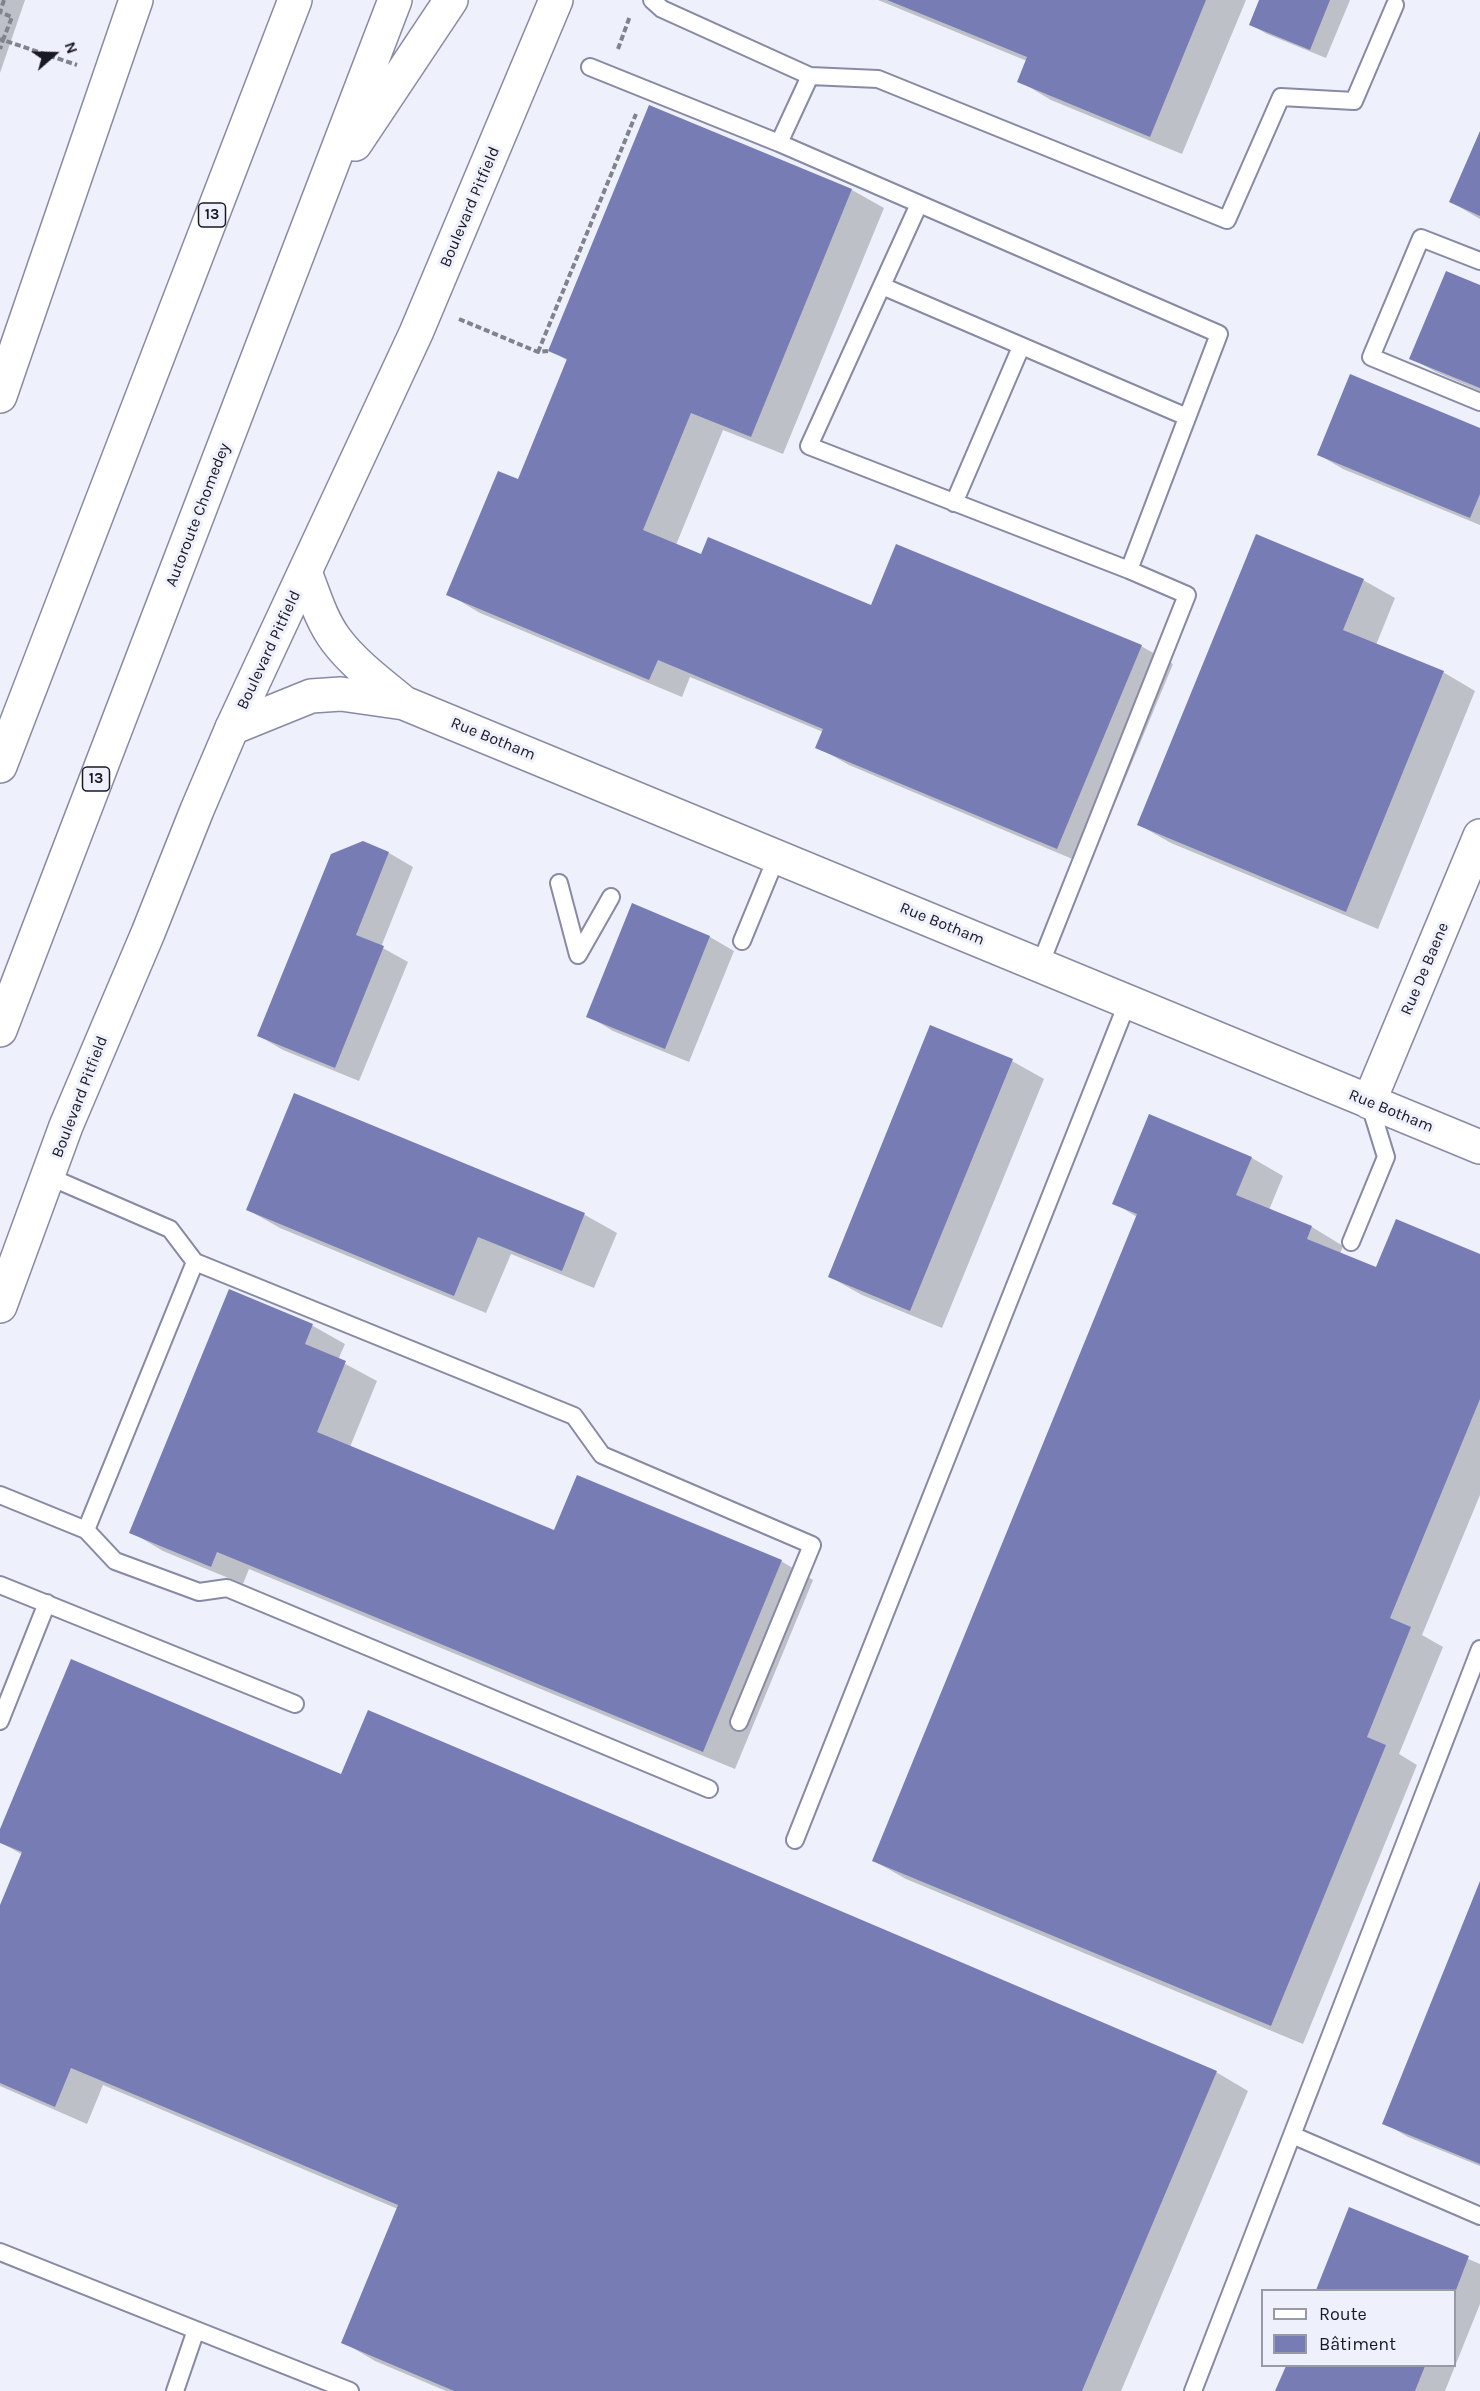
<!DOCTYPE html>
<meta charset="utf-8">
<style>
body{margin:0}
#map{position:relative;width:1480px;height:2391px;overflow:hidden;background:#eef0fb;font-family:Karla,sans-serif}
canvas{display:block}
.legend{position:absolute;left:1261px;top:2289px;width:195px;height:78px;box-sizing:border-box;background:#eef0fb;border:2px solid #989aa5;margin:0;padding:8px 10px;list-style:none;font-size:18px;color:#181923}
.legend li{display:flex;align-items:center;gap:12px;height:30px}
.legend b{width:30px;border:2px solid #989aa5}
.north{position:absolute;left:24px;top:24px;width:60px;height:60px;-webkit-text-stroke:4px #eef0fb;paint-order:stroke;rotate:70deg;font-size:16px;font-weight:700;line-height:24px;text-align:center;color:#181923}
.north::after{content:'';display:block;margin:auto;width:21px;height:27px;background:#181923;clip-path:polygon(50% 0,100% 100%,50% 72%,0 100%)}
</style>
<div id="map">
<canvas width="1480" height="2391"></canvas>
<ul class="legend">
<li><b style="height:8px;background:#fff"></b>Route</li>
<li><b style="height:16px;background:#777cb5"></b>Bâtiment</li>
</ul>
<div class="north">N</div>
</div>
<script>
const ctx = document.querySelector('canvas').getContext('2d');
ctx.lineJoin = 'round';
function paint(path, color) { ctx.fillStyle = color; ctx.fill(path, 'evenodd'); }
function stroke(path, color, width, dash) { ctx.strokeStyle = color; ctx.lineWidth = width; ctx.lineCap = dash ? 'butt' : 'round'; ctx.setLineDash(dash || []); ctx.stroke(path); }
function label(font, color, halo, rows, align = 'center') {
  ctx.font = font + ' Karla,sans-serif'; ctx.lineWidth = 6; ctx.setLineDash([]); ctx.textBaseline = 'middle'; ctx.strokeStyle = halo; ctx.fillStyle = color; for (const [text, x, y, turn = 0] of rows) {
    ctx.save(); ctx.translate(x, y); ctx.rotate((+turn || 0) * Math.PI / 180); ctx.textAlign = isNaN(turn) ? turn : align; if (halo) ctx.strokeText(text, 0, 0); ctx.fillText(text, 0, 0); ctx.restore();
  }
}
paint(new Path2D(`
 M0,0h25l-25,73z
 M878,0h368l-64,154 -131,-54 -32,-19 8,-20z
 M1261,0h89l-24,58 -59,-24 -16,-9z
 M650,107l202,83 32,18 -101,246 -60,-24 -47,115 26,11 170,51 269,39 32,18 -84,202 -240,-101 -32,-18 6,-15 -133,-55 -8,20 -202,-84 -32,-19 71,-113 49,-120 -18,-11z
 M1480,132v87l-29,-17z
 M1480,286v105l-44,-19 -25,-14z
 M1480,430v95l-137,-56 -24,-14z
 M1363,580l32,18 -19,47 67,27 32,19 -97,238 -207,-86 -32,-18z
 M363,843l26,10 24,14 -32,80 27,15 -49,119 -76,-31 -24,-14z
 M633,905l77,32 24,14 -45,111 -76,-31 -25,-15z
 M1012,1061l32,18 -102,249 -80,-33 -32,-18z
 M295,1095l290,120 32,18 -23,55 -83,-34 -25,59 -206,-85 -32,-18z
 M1150,1116l102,42 31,18 -14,34 43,17 31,19 -3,8 36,15 104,-13v239l-58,140 21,12 -44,107 18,11 -114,279 -397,-165 -32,-18 263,-644 -23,-14z
 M229,1291l84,35 32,18 -7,16 39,21 -27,66 205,85 226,29 32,19 -78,189 -486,-200 -6,15 -80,-33 -32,-19z
 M342,1776l874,296 32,19 -127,300h-675l-71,-30 -32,-19 55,-133 -295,-124 -16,39 -87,-38v-177l23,-54 -23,-13v-9z
 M1480,1885v281l-72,-29 -24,-14z
 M1350,2209l130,55v40l-35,87h-168l10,-25h167v-76h-137z`), '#0003');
paint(new Path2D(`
 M887,0h319l-56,137 -133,-55 10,-25z
 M1259,0h71l-20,50 -61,-25z
 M649,105l203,84 -101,248 -60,-24 -48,117 58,24 7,-17 163,68 25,-61 246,101 -85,204 -242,-101 8,-19 -165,-69 -9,20 -203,-85 52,-124 20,8 49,-120 -19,-8z
 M1480,131v85l-31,-14z
 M1446,271l34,14v103l-71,-29z
 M1350,374l130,54v66l-10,24 -153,-63z
 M1256,534l108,45 -21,51 101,41 -98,241 -209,-87z
 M363,841l26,11 -33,83 28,11 -49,122 -78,-32 74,-182z
 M632,903l78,33 -45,113 -79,-32z
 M930,1025l83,34 -103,252 -82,-34z
 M294,1093l291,120 -23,58 -84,-34 -24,59 -208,-86z
 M1149,1114l103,43 -16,38 76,31 -5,13 69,28 20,-48 84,35v145l-90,219 21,9 -44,110 19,8 -115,281 -399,-165 265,-647 -25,-10z
 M229,1289l84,35 -8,20 41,17 -29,71 237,98 23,-55 205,85 -79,192 -486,-200 -6,15 -82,-34z
 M71,1659l270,115 27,-64 849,361 -135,320h-628l-113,-48 57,-138 -327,-137 -16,39 -55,-24v-178l22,-53 -22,-9v-14z
 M1480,1881v283l-98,-40z
 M1349,2207l120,49 -13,34h-140z
 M1286,2366h139l-10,25h-140z`), '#777cb5');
const lane = new Path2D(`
 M652,0l10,9 148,67 68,3 349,141 54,-123 73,4 41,-96
 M590,67l189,76 440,191 -90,236
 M779,143l31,-67
 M919,204l-110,242 320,124 58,25 -147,370
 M1480,261l-59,-23 -50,119 109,45
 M882,286l305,131
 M954,503l67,-156
 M559,883l19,72 33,-58
 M742,941l35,-85
 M50,1177l120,52 25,33 379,154 28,39 210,90 -73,177
 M1351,1242l35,-85 -17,-55
 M0,1495l86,35 29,31 84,31 28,-4 482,201
 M86,1530l109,-268
 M0,1585l295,119
 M0,1721l47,-118
 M795,1840l333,-839
 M1292,2135l188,81
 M0,2252l196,78
 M175,2391l21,-61 154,61
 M1193,2391l287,-742`);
const street = new Path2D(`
 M305,572c9,23 16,48 31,68 18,24 44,43 68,63
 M232,728l79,-32 30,-2 63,9 1076,444
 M1369,1102l111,-266`);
const secondary = new Path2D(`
 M0,396l136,-396
 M0,1306l66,-180 82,-193 49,-123 35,-82 184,-395 140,-333`);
const highway = new Path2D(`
 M355,144l96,-144
 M0,766l295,-766
 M0,1030l395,-1030`);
stroke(lane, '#878aa4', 20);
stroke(street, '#878aa4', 36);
stroke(secondary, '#878aa4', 36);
stroke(highway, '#878aa4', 36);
stroke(new Path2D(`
 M4,0l-4,12 12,5 -9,23 74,25
 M0,39l3,1 -3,9
 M618,49l12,-33
 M459,319l79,33 10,-1
 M538,352l98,-238`), '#80828c', 4, [6, 3]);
stroke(lane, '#fff', 16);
stroke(street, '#fff', 33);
stroke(secondary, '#fff', 33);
stroke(highway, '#fff', 33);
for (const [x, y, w] of [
 [212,215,27],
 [96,779,27]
]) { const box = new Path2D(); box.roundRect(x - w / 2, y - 12, w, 24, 4.5); ctx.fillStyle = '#eef0fb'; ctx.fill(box); stroke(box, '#181923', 1.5); }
label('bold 15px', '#181923', null, [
 ["13",212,215],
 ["13",96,779]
]);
label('16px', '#181923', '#eef0fb', [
 ["Boulevard Pitfield",470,207,-67],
 ["Autoroute Chomedey",198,515,-69],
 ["Boulevard Pitfield",269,650,-65],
 ["Rue Botham",493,739,22],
 ["Rue Botham",942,924,22],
 ["Rue De Baene",1425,969,-67],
 ["Boulevard Pitfield",80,1097,-69],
 ["Rue Botham",1391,1111,22]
]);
</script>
